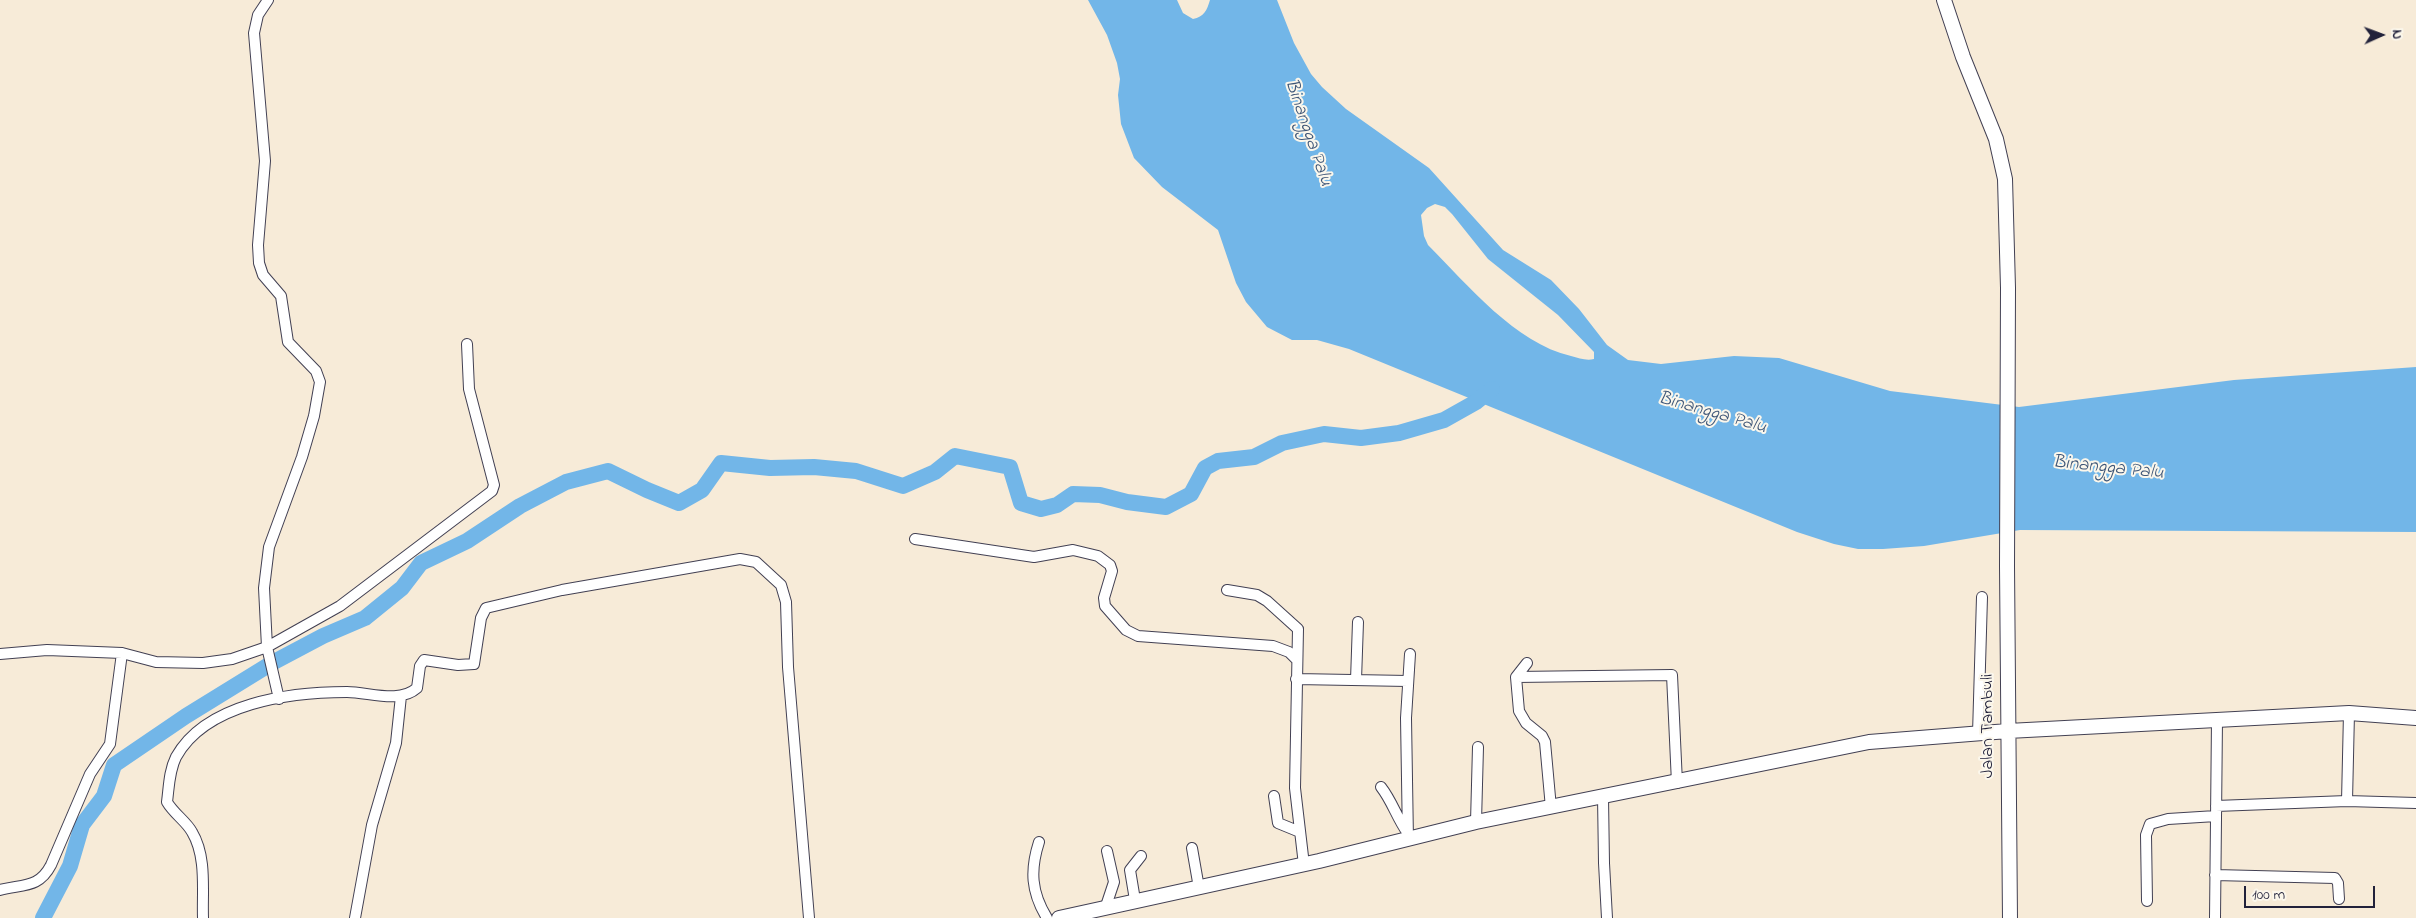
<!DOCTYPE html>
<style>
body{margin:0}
#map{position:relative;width:2416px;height:918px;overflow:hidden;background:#f7ebd8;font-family:"Indie Flower",sans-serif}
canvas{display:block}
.north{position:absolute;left:2356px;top:10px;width:50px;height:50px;-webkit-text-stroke:4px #fbf7ec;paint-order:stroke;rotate:88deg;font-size:14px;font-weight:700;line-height:20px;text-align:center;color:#22223b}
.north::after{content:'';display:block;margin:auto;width:18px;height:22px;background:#22223b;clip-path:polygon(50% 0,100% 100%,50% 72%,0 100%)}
.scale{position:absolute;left:2244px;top:886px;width:131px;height:22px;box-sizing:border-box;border:2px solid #22223b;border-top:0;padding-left:6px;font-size:15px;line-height:18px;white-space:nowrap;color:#22223b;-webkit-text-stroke:4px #fbf7ec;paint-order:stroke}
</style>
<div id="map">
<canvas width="2416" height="918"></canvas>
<div class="north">N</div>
<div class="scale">100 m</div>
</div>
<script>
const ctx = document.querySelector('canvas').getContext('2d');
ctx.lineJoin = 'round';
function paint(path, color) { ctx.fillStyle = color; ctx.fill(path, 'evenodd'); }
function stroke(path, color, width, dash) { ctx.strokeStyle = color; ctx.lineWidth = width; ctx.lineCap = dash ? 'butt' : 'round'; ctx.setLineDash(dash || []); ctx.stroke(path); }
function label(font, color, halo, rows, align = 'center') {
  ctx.font = font + ' "Indie Flower",sans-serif'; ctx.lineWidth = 4; ctx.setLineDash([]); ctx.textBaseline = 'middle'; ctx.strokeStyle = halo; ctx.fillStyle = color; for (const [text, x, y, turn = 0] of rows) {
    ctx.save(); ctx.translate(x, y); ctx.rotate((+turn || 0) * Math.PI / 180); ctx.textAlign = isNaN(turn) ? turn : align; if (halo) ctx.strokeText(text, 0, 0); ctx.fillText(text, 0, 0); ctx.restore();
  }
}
paint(new Path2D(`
 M1088,0h89l6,13 10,6c11,-2 14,-9 17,-19h67l17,43 17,31 11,13 24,22 83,59 74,82 48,30 28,29 28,36 21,15 33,4 73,-8 45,2 111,33 129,16 215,-27 182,-13v165l-396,-2 -96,16 -41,3h-25l-24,-5 -37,-12 -448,-183 -32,-9h-25l-25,-13 -21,-25 -10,-19 -18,-53 -56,-43 -28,-29 -13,-34 -3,-29 2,-16 -3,-16 -10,-28zM1435,204l10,3 7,7 36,45 70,56 36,37v7c-8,2 -15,-1 -23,-3 -56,-13 -103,-71 -143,-111l-4,-9 -3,-21 6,-7z`), '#72b6e8');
stroke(new Path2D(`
 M43,918l27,-52 12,-41 22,-29 10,-31 72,-49 86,-53 51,-27 42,-18 37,-30 19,-25 46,-22 53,-35 46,-24 42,-11 39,19 32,13 23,-13 19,-27 49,5 44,-1 42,4 47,15 32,-14 20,-16 55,11 11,36 20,6 16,-4 16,-11 27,1 27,7 39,5 25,-13 14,-26 13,-7 36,-4 28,-14 42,-9 37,4 38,-5 45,-13 32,-18 16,-13`), '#72b6e8', 16);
const street = new Path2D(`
 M915,539l119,18 39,-7 25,6 12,9 2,6 -8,27 1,8 21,24 12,6 135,10 16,6 8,8
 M1227,590l30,5 10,6 31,28 -3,159 9,77
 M0,654l47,-4 75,3 34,9 47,1 29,-4 35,-12 -3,-59 5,-41 33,-90 12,-41 6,-34 -4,-11 -28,-29 -7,-46 -18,-21 -4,-12 -1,-18 7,-84 -11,-128 4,-18 10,-15
 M1527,663l-11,14 3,34 7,12 16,13 3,6 6,66
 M1516,677l156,-2 5,108
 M1296,679l112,2
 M1356,680l2,-58
 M279,699l-12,-52 73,-41 152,-115 2,-6 -25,-96 -2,-45
 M1978,734l4,-137
 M1381,787c11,14 16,31 26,45
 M1274,796l4,27 22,9
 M1603,797l1,66 3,55
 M2347,801l2,-88
 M2216,806l131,-5 69,2
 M1476,822l2,-75
 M1408,840l-2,-122 4,-64
 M1039,842c-9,28 -8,50 8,76
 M1192,848l7,40
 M2215,875l120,3 3,5 1,16
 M0,890c24,-6 39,-2 51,-25l39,-91 20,-30 12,-91
 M1135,900l-5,-30 11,-14
 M2147,901l-1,-66 4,-11 18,-5 48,-3
 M1106,906l8,-24 -7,-31
 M203,918c-1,-27 4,-61 -11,-86 -6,-11 -18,-18 -25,-30 2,-15 2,-31 9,-45 30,-54 114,-65 171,-65 22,0 52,12 70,-4l3,-22 4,-6 34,5 16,-1 7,-46 5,-10 76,-18 178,-31 16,3 25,23 5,17 2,65 21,251
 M355,918l17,-93 24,-82 5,-47
 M2215,918l2,-198`);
const secondary = new Path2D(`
 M1944,0l19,57 33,82 9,40 3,109 -1,278 3,352
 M1059,918l260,-57 157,-39 393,-80 139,-11 341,-18 67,5`);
stroke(street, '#424053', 12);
stroke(secondary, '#424053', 16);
stroke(street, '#fff', 10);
stroke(secondary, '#fff', 14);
label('18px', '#22223b', '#fbf7ec', [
 ["Jalan Tambuli",1989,726,-90]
]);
label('italic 19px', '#3e5678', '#fbf7ec', [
 ["Binangga Palu",1307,133,71],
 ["Binangga Palu",1712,414,16],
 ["Binangga Palu",2108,469,6]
]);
</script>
